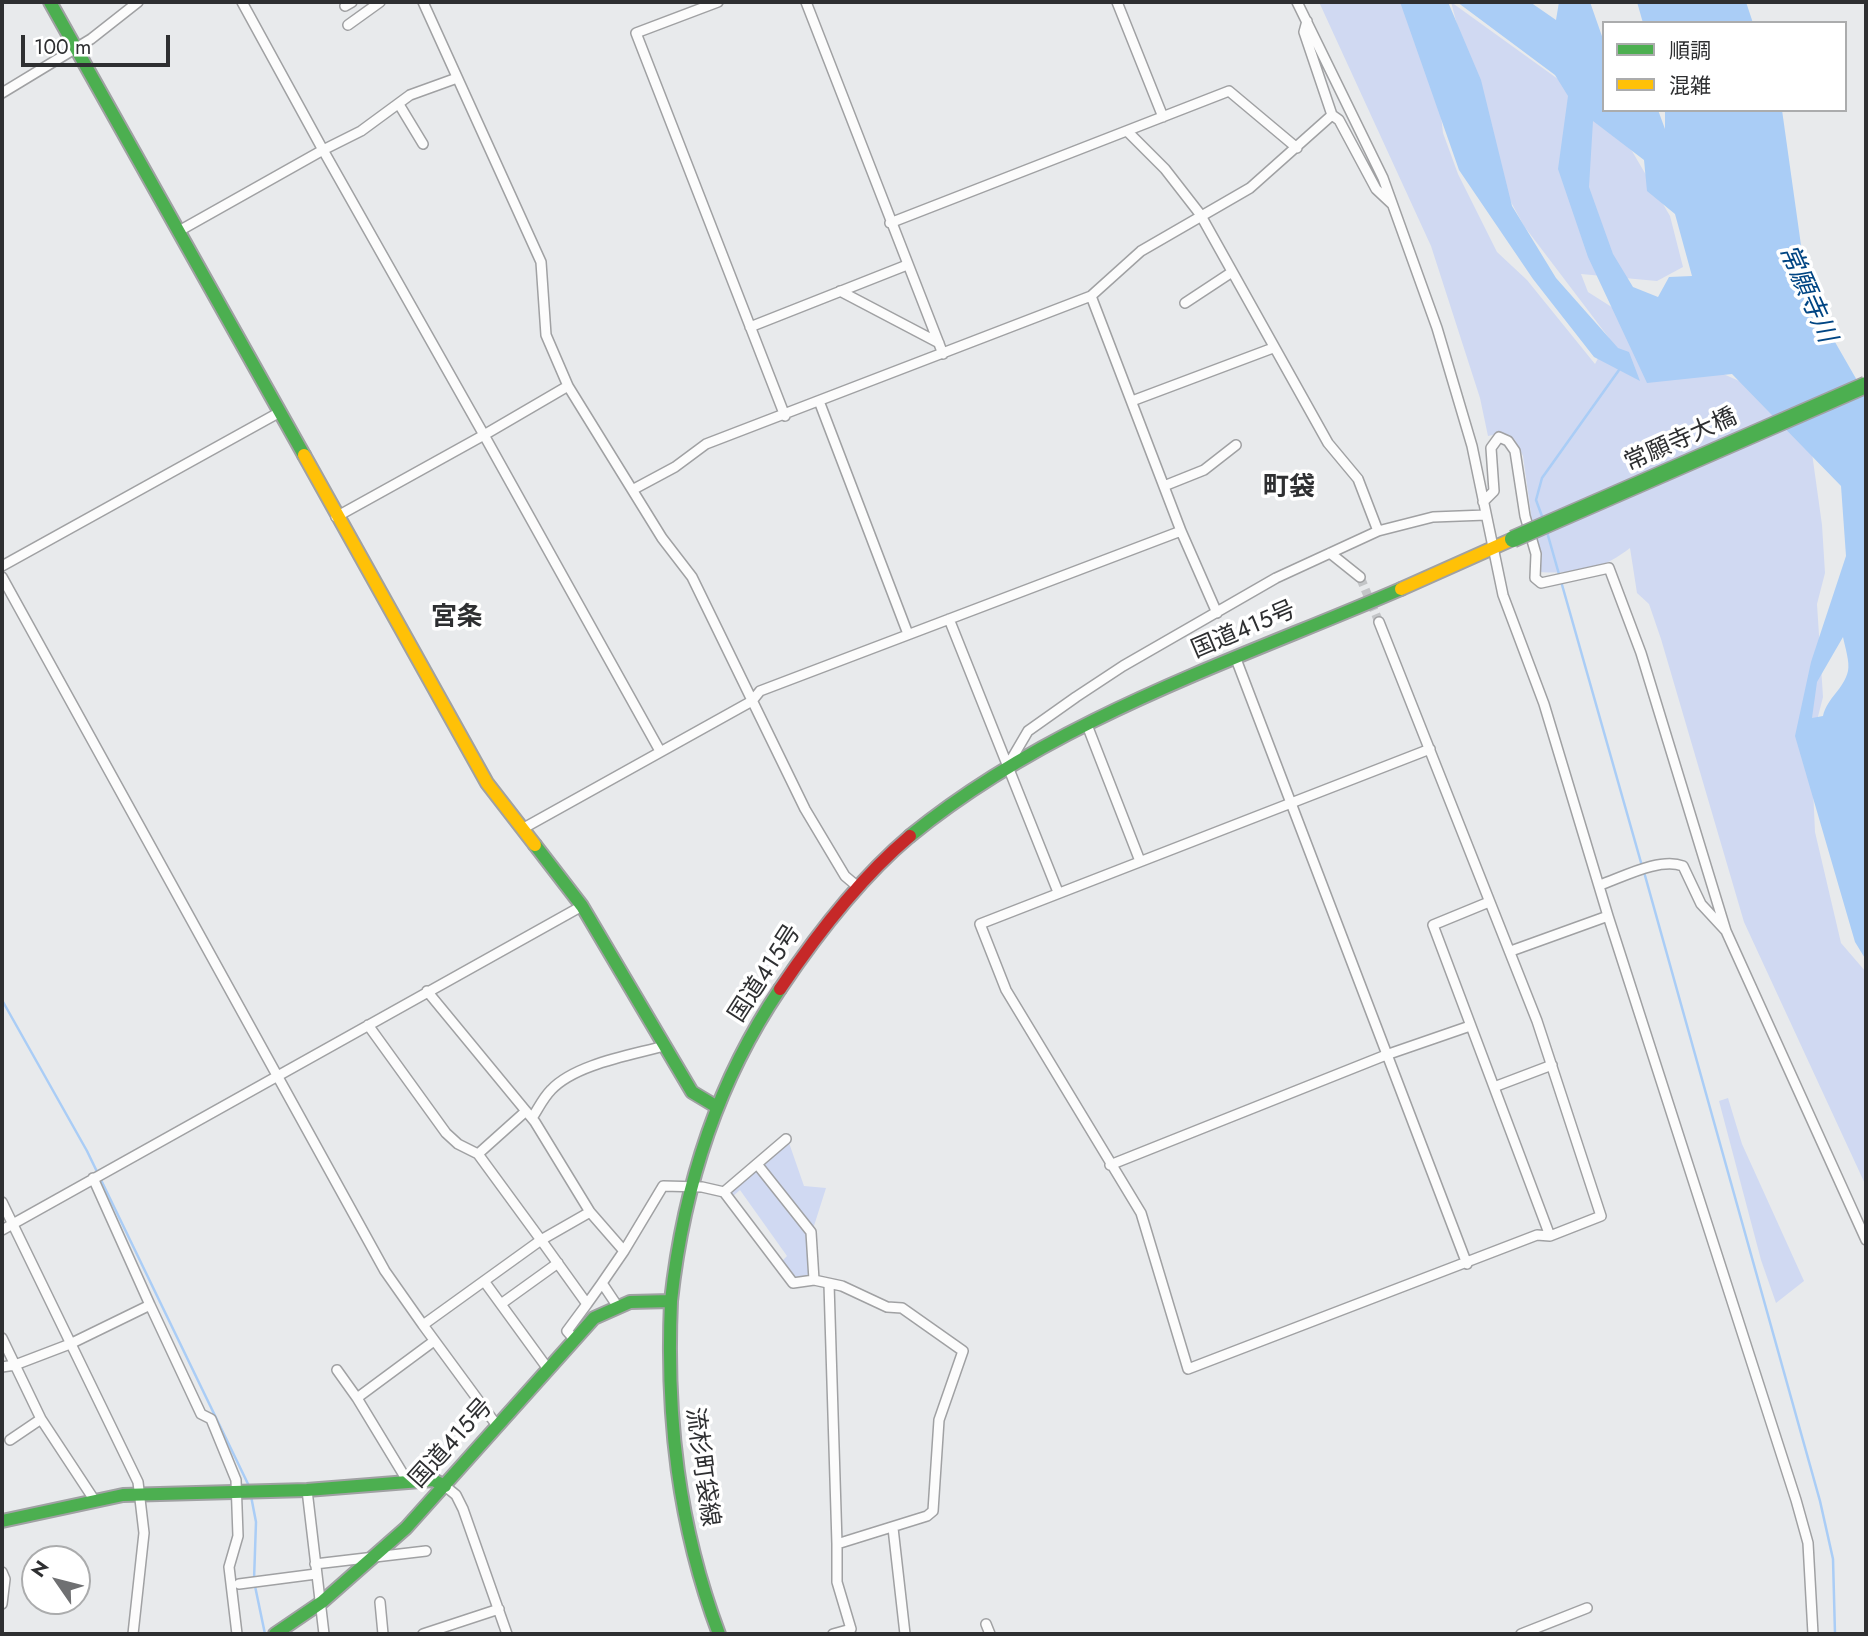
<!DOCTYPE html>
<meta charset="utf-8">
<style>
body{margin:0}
#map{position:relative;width:1868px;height:1636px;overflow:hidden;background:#e8eaec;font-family:Jost,"Noto Sans JP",sans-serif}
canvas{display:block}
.frame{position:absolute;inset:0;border:4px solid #2e2f31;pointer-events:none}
.legend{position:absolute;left:1602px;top:21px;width:245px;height:91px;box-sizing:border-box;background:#fff;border:2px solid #abacad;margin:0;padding:9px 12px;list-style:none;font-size:21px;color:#2e2f31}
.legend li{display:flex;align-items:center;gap:14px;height:35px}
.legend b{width:35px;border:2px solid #abacad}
.north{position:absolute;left:21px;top:1545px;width:70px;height:70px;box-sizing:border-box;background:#fff;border:2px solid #abacad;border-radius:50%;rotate:305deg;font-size:19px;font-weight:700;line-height:28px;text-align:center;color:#2e2f31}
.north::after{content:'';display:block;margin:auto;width:24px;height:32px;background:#6f7072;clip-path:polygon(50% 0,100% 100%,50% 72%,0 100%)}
.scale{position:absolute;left:21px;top:35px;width:149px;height:32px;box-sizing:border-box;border:4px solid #2e2f31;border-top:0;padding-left:9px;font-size:21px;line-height:24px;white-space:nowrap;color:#2e2f31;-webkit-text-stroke:5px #fff;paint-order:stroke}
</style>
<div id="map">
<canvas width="1868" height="1636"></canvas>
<div class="frame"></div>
<ul class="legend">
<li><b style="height:9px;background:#4caf50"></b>順調</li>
<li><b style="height:9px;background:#ffc107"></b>混雑</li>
</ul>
<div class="north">N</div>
<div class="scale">100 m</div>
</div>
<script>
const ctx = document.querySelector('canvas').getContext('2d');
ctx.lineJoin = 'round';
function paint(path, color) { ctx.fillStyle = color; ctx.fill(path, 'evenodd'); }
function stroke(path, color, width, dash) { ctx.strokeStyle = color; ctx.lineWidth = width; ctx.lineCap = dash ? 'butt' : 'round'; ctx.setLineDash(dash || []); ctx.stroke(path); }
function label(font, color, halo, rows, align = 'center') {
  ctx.font = font + ' Jost,"Noto Sans JP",sans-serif'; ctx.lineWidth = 7; ctx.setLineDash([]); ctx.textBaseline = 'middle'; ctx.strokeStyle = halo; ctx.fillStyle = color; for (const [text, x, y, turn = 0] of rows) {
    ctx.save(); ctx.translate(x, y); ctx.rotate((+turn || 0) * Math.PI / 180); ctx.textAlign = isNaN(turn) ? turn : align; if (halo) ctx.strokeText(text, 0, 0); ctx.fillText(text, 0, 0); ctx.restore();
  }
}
paint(new Path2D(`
 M1319,2h103l12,51 9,80 15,41 39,78 30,28 68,84 14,-26 -85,-112 -26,-48 -47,-176 136,98 45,51 38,65 13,51 -26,14 -76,-7 7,18 115,73 52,23 56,58 11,79 3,48 -8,31 6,93 -12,47 4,88 26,111 25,29v214l-122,-264 -83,-283 -12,-35 -12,-11 -7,-45c-30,23 -52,26 -91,24l-16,-116 -8,-16 -12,-7 -15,3 -8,-38 -49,-152z
 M1728,1098l14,46 62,137 -28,22 -15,-43 -42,-159z
 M788,1140l16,46 22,2 -13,41 -5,5 1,43 -16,2 -12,-17 6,-6 -47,-66 -7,6 -4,-7z`), '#d0d9f2');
paint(new Path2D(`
 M1400,2h48l33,78 31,126 44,72 62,70 11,4 11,29 -46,-24 -61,-78 -74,-109z
 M1457,2h73l26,18 3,-18h31l14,40v68h54l7,19v-19h117l26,185 58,101v564l-11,-18 -60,-206 16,-74 35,-106 -5,-70 -109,-112 -85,9 -59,-126 -30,-88 10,-73 -13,-21zM1593,121l51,39 3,31 28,23 17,62 -23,1 -11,20 -25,-10 -20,-33 -24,-67zM1843,637c2,10 7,25 5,34 -4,18 -21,27 -25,45l-11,2 5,-36z
 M1637,2h109l7,21h-110z`), '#aacdf6');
stroke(new Path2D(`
 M1543,519l-7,-19 6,-22 77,-108
 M1547,532l95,334
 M1644,872l176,629 13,58 2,75
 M2,1000l85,151 162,335
 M251,1496l5,26 -2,58
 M255,1586l10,48`), '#aacdf6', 2.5);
stroke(new Path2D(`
 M1360,577l19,45`), '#c3c5c7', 9, [9, 4.5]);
const street = new Path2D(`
 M242,2l81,148 38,-19 49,-36 47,-17
 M423,2l118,260 5,73 22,51 94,152 30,39 113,232 40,67 13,11
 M718,2l-82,31 149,383
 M806,2l137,352
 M1117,2l46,115
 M1297,2l86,176 54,150 35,118 31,149 41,109 64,212 188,584 12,43 5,91
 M345,6l7,-4
 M348,25l32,-23
 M2,93l89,-54 47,-37
 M400,106l23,38
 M1332,115l7,5 37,69 16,15
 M1127,131l38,38 35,45 128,229 30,36 20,52
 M890,223l339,-132 68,57
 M179,231l144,-81 161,285 84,-49
 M840,291l99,52
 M1091,296l90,235 36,82
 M1185,303l47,-31
 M750,327l157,-62
 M819,401l89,233
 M1132,401l141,-53
 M1164,486l40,-16 32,-25
 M634,489l41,-22 31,-23 385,-148 50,-45 109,-63 82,-73 -28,-83 3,-11
 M1483,502l11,-11 -3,-43 8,-11 9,4 7,10 10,65 11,38 -1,24 6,5 68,-15 32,85 85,278
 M336,517l148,-82 176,316
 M1330,553l30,24
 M2,566l278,-154
 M2,577l383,694 38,54
 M949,619l109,273
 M1379,622l158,399 64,195 -51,20 -13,-1 -349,134 -47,-156 -135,-223 -26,-66 450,-175
 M1236,659l231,605
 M1087,725l53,136
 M1011,760l17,-29 48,-34 47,-31 153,-88 102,-47 55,-14 53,-2
 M522,829l230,-128 8,-10 421,-160
 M1600,885c23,-8 60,-28 83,-19l18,38 25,27 140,309
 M1489,902l-56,23 117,311
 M1511,951l97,-35
 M427,991l108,131 55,90 34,39 -22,32 14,21
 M368,1025l78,108 12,11 20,10
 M1494,1087l58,-22
 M526,1111l-48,43 63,86 49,-28
 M532,1118c6,-9 11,-20 19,-28 24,-26 81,-35 113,-44
 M1110,1165l276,-110 84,-29
 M93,1178l57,127
 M724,1192l69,91 21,-3 -3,-48 -54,-68
 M2,1202l136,280 6,51 -11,101
 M2,1230l580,-324
 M624,1251l39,-65 39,1 22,5 62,-53
 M814,1280l28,6 45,21 15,1 61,43 -24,69 -6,91 -6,5 -90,28 -8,-260
 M484,1281l64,88
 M501,1304l57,-41
 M2,1338l13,27 55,-21 80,-39 51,109 10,5 25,61 2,56 -9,31 8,67
 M574,1339l-7,-8 20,-27
 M2,1367l13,-2 26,54 -31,21
 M337,1370l20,28 77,-57
 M357,1398l51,84
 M41,1419l54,82
 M498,1427l-75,-102 118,-85 46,64 15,-21
 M445,1486l11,9 7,14 44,125
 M307,1490l17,144
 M893,1528l12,106
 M315,1564l111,-13
 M2,1572l3,7 -3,25
 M239,1584l77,-10
 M380,1602l3,32
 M986,1624l4,10
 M423,1634l76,-25
 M833,1634l18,-5 -14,-47v-38
 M1521,1634l66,-26`);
const fast = new Path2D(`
 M50,2l254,453
 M910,836c143,-117 324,-175 491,-247
 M535,845l47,61 110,186 25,15
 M671,1301c-5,116 7,224 48,333
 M2,1521l121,-26 184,-5 126,-10 12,6
 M275,1634l47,-32 84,-74 188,-210 36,-16 41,-1c12,-111 46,-219 109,-312`);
const slow = new Path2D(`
 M304,455l183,328 48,62
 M1401,589l112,-50`);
const jam = new Path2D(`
 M780,989c37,-55 79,-110 130,-153`);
stroke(street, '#a0a1a3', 12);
stroke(fast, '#a0a1a3', 16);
stroke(slow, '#a0a1a3', 16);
stroke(jam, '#a0a1a3', 16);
stroke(street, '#fcfcfc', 9);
stroke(fast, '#4caf50', 12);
stroke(slow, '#ffc107', 12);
stroke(jam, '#c62828', 12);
const fastBridge = new Path2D(`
 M1513,539l353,-154`);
stroke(fastBridge, '#a0a1a3', 19, []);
stroke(fastBridge, '#4caf50', 16);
label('24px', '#2e2f31', '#fff', [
 ["常願寺大橋",1681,441,-24],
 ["国道415号",1244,631,-23],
 ["国道415号",766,974,-57],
 ["国道415号",452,1444,-48],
 ["流杉町袋線",701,1467,82]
]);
label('italic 26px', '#004583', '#fff', [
 ["常願寺川",1806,294,66]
]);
label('bold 26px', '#2e2f31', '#fff', [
 ["町袋",1289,489],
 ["宮条",457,619]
]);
</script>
